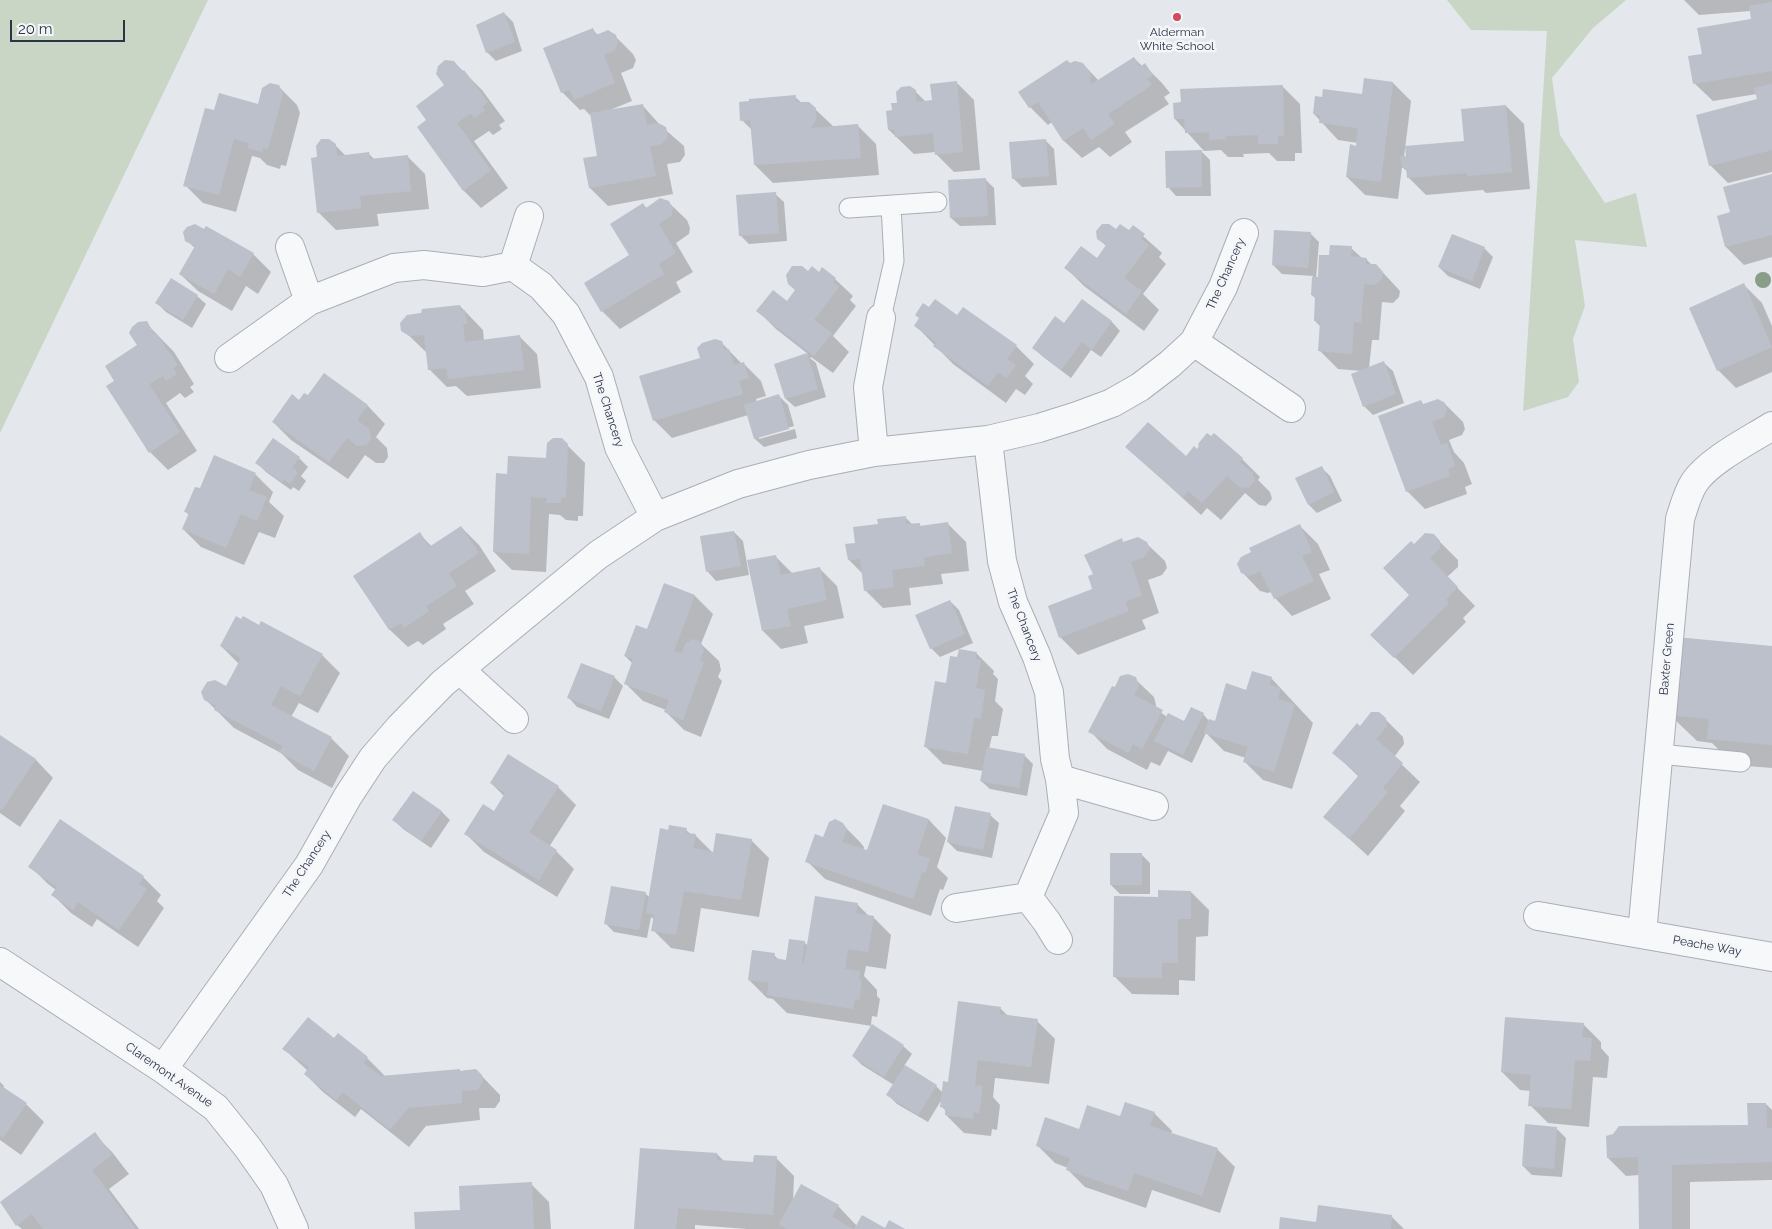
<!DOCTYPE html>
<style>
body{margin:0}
#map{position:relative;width:1772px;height:1229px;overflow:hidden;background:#e4e7ec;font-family:Raleway,sans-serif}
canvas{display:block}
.scale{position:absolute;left:10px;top:20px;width:115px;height:22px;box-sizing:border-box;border:2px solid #2b3445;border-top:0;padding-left:6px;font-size:15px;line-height:18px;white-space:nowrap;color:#2b3445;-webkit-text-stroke:4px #f4f6f9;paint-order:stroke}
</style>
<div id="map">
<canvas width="1772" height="1229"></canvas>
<div class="scale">20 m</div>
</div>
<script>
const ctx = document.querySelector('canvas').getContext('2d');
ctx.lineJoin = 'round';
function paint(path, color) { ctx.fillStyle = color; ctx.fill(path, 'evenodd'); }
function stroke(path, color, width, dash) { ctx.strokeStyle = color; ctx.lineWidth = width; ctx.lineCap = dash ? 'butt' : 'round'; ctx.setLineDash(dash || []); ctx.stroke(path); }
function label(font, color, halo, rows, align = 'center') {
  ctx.font = font + ' Raleway,sans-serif'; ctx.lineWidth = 5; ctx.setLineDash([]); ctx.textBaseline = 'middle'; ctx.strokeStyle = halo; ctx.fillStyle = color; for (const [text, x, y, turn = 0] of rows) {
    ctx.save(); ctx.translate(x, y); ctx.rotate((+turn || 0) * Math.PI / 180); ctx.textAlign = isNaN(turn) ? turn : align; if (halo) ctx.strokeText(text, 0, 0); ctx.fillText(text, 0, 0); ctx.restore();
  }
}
paint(new Path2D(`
 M0,0h208l-208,433z
 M1447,0h179l-33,28 -41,50 8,57 45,68 31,-10 11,54 -72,-7 10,66 -12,33 6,43 -11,15 -45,14 24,-380 -76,-1z`), '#c9d6c5');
paint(new Path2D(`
 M1684,0h88v172l-44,11 -18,-18 49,-65 -2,-6 -44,7 -18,-17 57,-64 -1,-9 -52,4z
 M504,13l9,9 9,29 -26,10 -9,-9z
 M593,30l5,5 17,1 18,18 3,6 -3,8 -12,5 11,28 -22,9 33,-4 18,20 23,20 1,9 -5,7 -13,2 6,30 -65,12 -18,-18 -5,-29 13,-2 -7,-41 -7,-7 -4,1 -18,-18z
 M1134,58l8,8 2,-1 18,18 8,10 -6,4 5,7 -44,28 7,10 -22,15 -11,-10 -17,11 -18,-17 -12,-19 -4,3 -18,-18 40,-42 13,-1 16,17z
 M454,62l28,28 23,31 -6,4 3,4 -9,6 -4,-4 -15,10 34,47 -27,20 -18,-18 -35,-69 18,-35z
 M956,82l18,18 6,70 -26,2 -18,-18v-2l-22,2 -25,-24 4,-19 6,-7 16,-13 11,11 7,-1z
 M1393,83l18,18 -7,56 61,-15 41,-36 18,18 6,65 -44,4 -3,-3 -57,5 -18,-18v-5l-6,-5 -4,32 -33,-4 -18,-18 11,-34 -20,-3 -24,-26z
 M278,86l19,19 3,8 -14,53 -5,-1 -1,4 -13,-4 -7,-7 -8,-2 -16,56 -33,-9 -18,-18 30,-73 44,-7z
 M1282,86l18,18 2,49h-7v8h-18l-8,-8 -26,1 1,3h-16l-7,-7 -17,1 -29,-32 7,-16z
 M795,97l7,6 13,6 19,18 24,-1 18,18 3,31 -106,8 -18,-18 -2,-34 -11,-11z
 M1045,140l9,9 3,36 -35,2 -9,-9z
 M335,145l11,11 23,-2 6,6 32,-4 18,18 4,35 -52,5 2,12 -43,4 -18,-18z
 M1201,151l9,9 1,36h-35l-8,-9z
 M1772,176v81l-28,8 -18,-18 6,-34z
 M986,180l8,8 2,37 -36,1 -9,-8z
 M775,194l9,8 3,39 -38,3 -9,-9z
 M668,202l19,18 3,8 -1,6 -13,9 17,29 -17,10 5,10 -61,37 -18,-18 -16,-28 45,-28 12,-50 4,3z
 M1133,227l29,26 -3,4 7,7 -23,30 16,16 -15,21 -60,-45 -18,-18 31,-9 9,-13 -8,-8 19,-7 12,1z
 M1310,233l9,9 -3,37h3l12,-23 20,-8 11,10 4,1 6,6h4l24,26 -1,6 -6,6 -11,-1 -3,38h-7l-3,28 15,-5 9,8 11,32 -31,12 -9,-9 -2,-35 -24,-2 -18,-18 1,-24 -6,-6 1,-22 -4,-4 1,-19 -31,-2 -9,-9z
 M186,240l67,14 18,18 -13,22 -12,-8 -14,25 -34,-20 -18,-17 15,-26z
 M1484,248l9,9 -13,32 -32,-13 -9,-9z
 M823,269l12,10 18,17 -3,4 6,6 -23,30 16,16 -16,21 -22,-16 -1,1 6,5 10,34 -31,10 -9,-8 -11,-34 33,-11 -32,-25 -18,-18 29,-8 21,-30 11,1z
 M1744,285l18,18 10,23v46l-36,16 -18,-18z
 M197,296l9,8 -14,24 -26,-16 -9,-9z
 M1082,301l30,21 8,9 -19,26 -10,-7 -20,28 -29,-22 -8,-8 30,-23z
 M460,306l23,24 1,11 35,-5 18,18 4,34 -74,8 -11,-10 -9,1 -18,-18 -2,-16 -24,-23z
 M929,309l29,7 58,30 18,18 -9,12 8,8 -8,11 -9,-6 -10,14 -53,-39 -37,-38z
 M146,323l28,29 20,32 -4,3 4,5 -9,6 -5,-5 -14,10 31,48 -29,19 -18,-18 -34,-71 23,-35z
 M721,342l21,22 1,-1 18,18 5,15 -10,3 1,3 22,-6 9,9 6,21 -35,10v3l36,-10 2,9 -33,9 -9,-8 -7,-24 -76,23 -18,-18 47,-62z
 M324,375l44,31 17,18 -9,13 11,11 1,9 -4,6h-8l-11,-8 -17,24 -57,-39 -18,-18 36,-25z
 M1421,402l3,3 21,-1 18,18 2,7 -3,6 -13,5 5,12 10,11 8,21 -7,3 2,7 -42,15 -18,-18z
 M561,439l24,24 -2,53h-5v5l-12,-1 -6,-5 -11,-1 -3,58 -34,-2 -18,-18 14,-77 40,-15z
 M1127,447l59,11 11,-7 45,8 18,18 -2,3 12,12 2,7 -6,7 -7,-1 -14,-12 -24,27 -14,-12 -6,7z
 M214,457l42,18 17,17 -4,10 15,14 -9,22 -16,-6 -15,33 -43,-18 -18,-18 6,-14 -3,-3 14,-22z
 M299,458l9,9 -7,9 5,5 -7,10 -6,-4 -2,3 -25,-18 -9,-9z
 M1321,467l9,9 12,25 -25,12 -8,-8z
 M905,517l8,8 6,-1 3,3 26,-3 18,18 3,29 -28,3 2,10 -34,4 2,17 -28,3 -18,-18 -2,-16 -14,-14 8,-16 22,-19z
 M1300,526l18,18 12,26 -11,4 12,25 -39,17 -17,-18 -4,-6 -3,1 -8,-2 -18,-19 11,-19z
 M461,527l18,18 17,26 -31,20 9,13 -31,20 3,5 -23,16 -5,-4 -10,6 -18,-17 -35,-53 65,-43 12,13z
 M734,532l9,9 6,34 -33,6 -8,-9 -6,-35z
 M1434,536l24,24v7l-11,10 28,29 -12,12 3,4 -53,53 -41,-40 39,-40 3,-49z
 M1121,540l4,3h21l19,18 2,7 -5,7 -14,5 11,33 -17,7 4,9 -68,26 -17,-17 -12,-32 45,-16 1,-15z
 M775,556l18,18 26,-6 18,18 7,32 -40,8 4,17 -27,6 -18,-18z
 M665,585l30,11 18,18 -12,30 18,17 2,9 -3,7 4,4 -21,56 -17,-7 -18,-18v-2l-23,-9 -18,-18 8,-19 -8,-8 23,-25z
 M950,601l9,9 14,33 -33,14 -9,-9z
 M221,646l101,9 18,18 -22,40 -19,-10 -8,14 40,21 18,18 -17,32 -34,-18 -17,-17 -47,-25 -29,-29 22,-11 12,-24z
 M1772,647v121l-38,-3 -22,-22 -15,-2 -27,-26z
 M976,653l18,18 -1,3 5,5 -3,22 8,8 -5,27h-6l-3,13 35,6 9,9 -6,32 -37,-7 -9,-8 2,-10 -40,-7 -18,-18 22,-62 11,-25z
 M1253,673l19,6 41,44 -21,66 -29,-9 -18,-18 1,-4 -22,-7 -18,-18 -14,30 -24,-12 -8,15 -9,-4 -4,8 -40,-21 -17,-18 25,-42 20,-10 19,18 2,8 -1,3 12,9 17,5 19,-8 6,7 7,2 31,-32z
 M614,677l9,9 -14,33 -32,-12 -8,-9z
 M1385,719l18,18 1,7 -10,13 26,25 -20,24 5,5 -37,45 -43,-39 34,-40 -25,-24 26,-26z
 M0,736l36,24 17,18 -33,49 -20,-14z
 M491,783l67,4 18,18 -27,42 7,4 18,18 -17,28 -73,-45 -18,-18 28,-22 10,-16z
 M413,793l29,19 8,8 -19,28 -28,-19 -9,-9z
 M884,805l45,15 17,18 -9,29 11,11 -5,12 -3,-1 -9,27 -106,-37 -18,-18 17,-22 18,-15 18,18 4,5 -1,3 5,2z
 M990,815l9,8 -7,35 -35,-7 -9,-9z
 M686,830l6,5h3l19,19 37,-14 18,18 -10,59 -58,-9 -7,44 -23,-4 -18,-18 2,-10 -4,-3 -4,21 -33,-6 -9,-9 40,-30 5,5 19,-67z
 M1141,854l9,9v31h-30l-9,-9z
 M30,866l113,11 18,18 -4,6 7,7 -26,39 -41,-28 -5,8 -21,-14 -18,-18 3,-5 -8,-6z
 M1191,892l18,18 -1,26 -12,1 -1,44 -16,-1v15l-47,-1 -18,-18 45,-78z
 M857,904l12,12 4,1 18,18 -5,34 -20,-3 -2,10 13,14v6l3,3 -3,18 -5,-1 -1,9 1,1 -85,-13 -14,-14 -6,-1 -18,-18 25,-25 5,5 8,2 17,-20 4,4z
 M1000,1008l9,9 28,4 18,18 -6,45 -54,-6 -2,19 7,8 -3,25 -5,-1 -1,7 -27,-3 -18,-18v-4l-5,-5 1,-7 -14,23 -31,-18 -9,-9 6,-10 -32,-20 -9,-9 50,-10 9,8 -8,12 32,20 7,7z
 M1583,1024l18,18v6l8,9 -2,21 -14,-1 -4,50 -41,-4 -18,-18 1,-14 -11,-1 -18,-18z
 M334,1039l33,19 18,18 91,-6 24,25v6l-5,7h-16l1,12 -54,6 -17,21 -48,-38 -6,8 -32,-25 -18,-18 3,-3 -24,-22z
 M0,1082l4,4 -1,2 23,16 18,18 -23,33 -21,-15z
 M1766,1104l6,6v70l-82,2v47h-51v-54l-13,1 -18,-18 141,-32z
 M1154,1113l18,18 -1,3 46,15 18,18 -15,46 -68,-23 -6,18 -61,-21 -18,-18 1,-1 -13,-5 -18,-18 84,-27z
 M1557,1129l9,9 -4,39 -30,-2 -9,-9z
 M94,1134l18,18 17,22 -20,15 30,40h-117l-5,-4z
 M717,1154l7,7 30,3 22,-6 18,18 -1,26 45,4 19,20 27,3h-137l-52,-4v4h-59z
 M531,1184l18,18 2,27h-135z
 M1392,1217l12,12h-124l37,-6z`), '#0003');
paint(new Path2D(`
 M1772,2v69l-79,13 -5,-28 14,-2 -5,-26 54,-9 -2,-13z
 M504,12l11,30 -29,11 -10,-28z
 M593,28l3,7 12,-5 8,5 2,7 -3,8 -11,5 11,28 -41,17 -4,-10 -9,3 -18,-45z
 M1134,57l6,10 5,-4 8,12 -6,4 5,6 -44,29 7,10 -24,16 -8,-12 -20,13 -25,-39 -9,6 -11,-16 49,-32 3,3 5,-2 8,2 8,12 -1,10z
 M445,60l9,1 8,11 2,-2 24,32 -6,5 3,3 -11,8 -3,-5 -14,10 34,47 -28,21 -46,-64 9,-7 -10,-14 28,-21 -8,-11 2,-8z
 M1364,78l29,4 -12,100 -35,-5 4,-33 6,2 2,-18 -39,-5 1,-8 -7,-1 2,-18 7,1 1,-8 39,5z
 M957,81l6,71 -28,3 -2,-22 -38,4 -1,-7h-6l-2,-19 6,-1 -1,-7h6l-1,-11 5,-5 9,-1 6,4v12l16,-2 -2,-16z
 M270,83l9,2 4,9 -15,55 -5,-1 -1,4 -14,-4 1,-5 -15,-4 -15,56 -36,-9 22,-78 9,2 5,-17 39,11 4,-16z
 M1772,84v66l-63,16 -13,-51 61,-16 -3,-11z
 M1283,85l1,51 -6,-1v9h-20v-9l-32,1v3l-17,1v-8l-24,1 -1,-14h-10l-1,-16 8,-1 -1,-13z
 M796,95v7h13l7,6v12l-5,8 47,-4 3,34 -107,7 -4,-45 -10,1 -1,-19 10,-1v-2z
 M643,104l4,21 11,-2 8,4 2,9 -6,8 -12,2 6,30 -67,12 -6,-30 14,-2 -7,-43z
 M1506,105l6,67 -45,4v-3l-60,5 -1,-10h-4l-2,-12h6l-1,-10 59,-5 -3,-32z
 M321,139h8l7,5 1,12 32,-4 1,7 38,-4 3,36 -51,5 1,12 -44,5 -6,-55 6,-1 -1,-11z
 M1046,139l3,37 -37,3 -3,-37z
 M1202,150v37l-36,1 -1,-37z
 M1772,174v61l-47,12 -8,-31 13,-4 -7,-25z
 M986,178l2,38 -38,2 -2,-38z
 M776,192l3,41 -40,3 -3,-41z
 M660,198l9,3 4,8 -2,7 -12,8 17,29 -17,11 5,10 -63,38 -17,-29 45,-28 -19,-31 33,-21 3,5z
 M195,224l9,5 2,-3 48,27 -14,24 -12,-8 -14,25 -35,-20 16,-28 -10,-5 -2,-9 4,-5z
 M1102,224h7l7,5 4,-5 9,6 4,-5 12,9 -4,5 8,6 -25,33 18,13 -16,23 -62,-46 17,-22 16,12 9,-13 -9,-6 -1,-8z
 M1274,230l37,2 -3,36 -36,-3z
 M1452,234l33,13 -13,34 -34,-14z
 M1330,245l22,1 -1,10 16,2 -1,6h10l7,8 -1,7 -7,6 -11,-1 -3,39 -7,-1 -2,32 -34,-3 2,-29 -6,-1 1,-25 -4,-1 1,-18h6l1,-22h10z
 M792,266h10l6,5 4,-5 7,6 3,-5 14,11 -3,4 6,5 -25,33 18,13 -18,23 -58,-45 17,-21 14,11 8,-11 -7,-6 -2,-9z
 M171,278l27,17 -15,25 -28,-17z
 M1744,283l28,64 -55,24 -28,-63z
 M935,299l22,16 6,-8 54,38 -10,14 9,6 -9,13 -9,-6 -10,14 -55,-40 3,-4 -22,-16 5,-8 -4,-3 8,-12 6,4z
 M1082,299l30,22 -20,29 -10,-8 -21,28 -29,-22 23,-32 9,7z
 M460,305l1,6 4,-1 2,14h-4l2,18 55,-7 4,35 -76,9 -2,-11 -18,2 -4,-35 -15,1 -8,-5 -1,-8 7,-8 14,-2 1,-4z
 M147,321l7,13 2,-1 22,32 -5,3 4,6 -11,7 -3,-5 -14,8 31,48 -31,21 -43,-67 8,-5 -9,-15 32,-21 -8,-12 3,-6 6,-5z
 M715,339l7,2 3,9 4,-1 5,16 10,-3 5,16 -10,3 4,13 -90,27 -14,-45 61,-18 -3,-10 5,-5z
 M807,353l11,36 -33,10 -11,-35z
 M1384,361l12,33 -33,13 -12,-33z
 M324,373l44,32 -11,15 12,9 2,10 -5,6 -9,1 -10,-8 -18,24 -57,-40 20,-28 7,6 5,-7 4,2z
 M779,394l10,35 -35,10 -10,-34z
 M1438,399l7,4 2,7 -3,7 -12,5 9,23 6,-2 8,23 -7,3 2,7 -44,16 -28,-76 43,-16 2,4z
 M1148,422l38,34 8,-10 3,3 2,-3 -1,-2 9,-11 4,3 3,-3 29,25 -3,4 12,10 3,9 -7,7 -9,-1 -12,-11 -25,27 -14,-12 -5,7 -58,-51z
 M273,438l27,19 -8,10 6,5 -8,12 -6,-5 -2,3 -27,-19z
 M553,438h9l6,6 -2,54h-5v5h-15l1,-5 -16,-1 -2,57 -36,-2 3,-79 11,1 1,-18 38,2 1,-15z
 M214,455l42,18 -7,17 18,7 -10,24 -16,-7 -15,34 -44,-19 7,-16 -5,-1 11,-25 5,1z
 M1322,466l12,26 -26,13 -13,-27z
 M906,516v8l14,-1v3l28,-4 4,31 -28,4 1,9 -33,4 2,17 -30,4 -4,-32 -12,1 -3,-16 10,-1 -2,-16 25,-3 -1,-5z
 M1300,524l12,28 -10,4 12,25 -40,18 -14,-28 -11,5 -8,-3 -4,-9 4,-7 10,-5 -2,-4z
 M461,526l18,27 -30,20 8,13 -31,20 3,5 -25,17 -3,-5 -12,7 -36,-54 67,-44 9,15z
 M734,531l7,35 -35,6 -6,-36z
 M1425,533l9,1 6,7v7l-10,10 28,29 -12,13 3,3 -55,55 -24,-23 39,-40 -26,-27 28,-27 3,3z
 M1138,537l9,5 3,7 -6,8 -13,5 11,33 -17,7 4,9 -70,27 -11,-32 44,-17 -4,-13 5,-2 -9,-19 38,-17 1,4z
 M776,555l5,20 39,-8 7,33 -40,9 4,17 -29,5 -15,-71z
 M664,583l31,12 -21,56 8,2 3,-9 8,-5 8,3 3,9 -4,9 4,2 -21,58 -19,-8 5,-12 -45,-16 9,-25 -9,-3 12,-31 11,4z
 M950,600l15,34 -35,15 -15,-34z
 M236,616l5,3 2,-3 16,9 2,-4 62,33 -23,42 -19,-10 -10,19 61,32 -18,34 -35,-19 4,-6 -69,-36 2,-4 -12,-6 -3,-8 6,-10 8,-2 11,6 15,-28 -21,-12z
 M1676,637l96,9v99l-65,-6 2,-20 -40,-4z
 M959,649l18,3 -2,7 6,1 -5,28 9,2 -4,29 -7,-1 -6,36 -44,-7 11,-66 11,2 4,-27 7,1z
 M581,663l34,13 -14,35 -34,-13z
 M1252,671l20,6 -2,8 11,3 -3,11 17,5 -21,68 -31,-10 5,-15 -44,-14 5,-14 6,2 11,-38 20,7z
 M1128,674l8,3 3,9 -5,9 29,15 -21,39 -9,-5 -4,9 -41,-21 24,-46 3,1 5,-11z
 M1191,707l13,6 -21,42 -29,-14 14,-28 16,8z
 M1371,712h8l7,6 1,8 -11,13 27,24 -20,25 5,4 -39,47 -26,-22 36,-42 -27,-22 25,-30 3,3z
 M0,735l36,24 -34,51 -2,-1z
 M987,747l38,7 -6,34 -39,-7z
 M508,754l51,32 -30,46 28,18 -18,30 -75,-46 19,-30 11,7 11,-18 -15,-10z
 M413,791l29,20 -21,30 -29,-21z
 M883,804l46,15 -12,35 13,5 -5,14 -3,-1 -9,27 -108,-37 10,-28 8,3 6,-15 6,-3 8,4 4,6 -5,13 25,8z
 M955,806l36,7 -8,37 -36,-8z
 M60,819l84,57 -5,8 8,5 -28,41 -41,-28 -5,8 -22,-15 6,-8 -29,-20z
 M669,825l18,3 -1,5 10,1 -3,14 20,4 3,-19 36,6 -11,61 -57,-9 -8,44 -25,-4 3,-16 -8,-2 14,-85 8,2z
 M1110,853h32v32h-32z
 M611,886l35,6 -7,38 -35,-6z
 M1158,890l33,1v28h-13v44h-16v15l-49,-1 1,-81 44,1z
 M815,896l43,7 -2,10 18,3 -6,36 -20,-3 -3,20 15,2 -1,8 3,1 -3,20 -4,-1 -2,10 -86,-14 2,-12 -21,-3 4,-30 23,3 -1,5 12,2 3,-21 16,2 -3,22h2z
 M958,1001l43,6 -1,7 38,5 -7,48 -53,-7 -3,25 8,1 -4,27 -5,-1 -1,7 -28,-4v-7l-5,-1 3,-26 5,1z
 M308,1017l26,21 4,-5 30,24 -5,6 18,13 79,-7v2l16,-2 6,6 1,7 -6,8 -15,1v12l-54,5 -18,22 -47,-38 -7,8 -32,-26 5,-7 -27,-18z
 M1505,1017l79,6 -2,14 10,1 -2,23 -15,-1 -4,49 -43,-3 3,-31 -30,-3z
 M872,1024l32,21 -20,32 -32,-21z
 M905,1065l32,20 -19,30 -32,-20z
 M0,1085l27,18 -24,35 -3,-2z
 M1125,1102l30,10 -5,14 68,22 -16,48 -68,-23 -6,18 -62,-21 4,-12 -34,-12 9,-29 34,12 8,-24 33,11z
 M1747,1103h19l1,25h5v34l-100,3v64h-33l-1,-72 -31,1 -1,-22 7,-2 6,-8 129,-1z
 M1525,1124l32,3 -3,42 -32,-3z
 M95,1132l17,23 -20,15 44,59h-93l-11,-15 -16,12 -16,-24z
 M640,1148l77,5v7l36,2 1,-7 23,1 -4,59 -95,-7 -2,21h-42z
 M532,1182l2,47h-119l-1,-17 46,-2 -1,-24z
 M801,1184l38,21 -7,12 21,12h-66l-8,-5z
 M1318,1205l74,10 -1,14h-112l1,-12 36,5z
 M862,1215l23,13 4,-8 16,9h-51z`), '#bbc0ca');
const service = new Path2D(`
 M849,208l88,-6
 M881,318l13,-57 -3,-55
 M1659,754l82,8`);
const minor = new Path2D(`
 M290,247l19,54
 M513,266l16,-50
 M1194,342l97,66
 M229,358l80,-57 85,-33 30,-3 59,7 30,-6 28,20 25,28 33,63 20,70 36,70
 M988,440l14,121 11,41 24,55 12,35 6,67 5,20 4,34 -36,84
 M874,452l-6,-65 13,-69
 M460,670l54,49
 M1060,779l94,27
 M956,908l72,-11 19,25 11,18
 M1538,916l234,41
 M1642,934l38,-415c4,-12 7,-25 14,-36 14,-22 56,-43 78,-57
 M0,962l163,107 53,39 32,40 26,37 20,44
 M163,1069l146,-204 39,-69 25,-38 27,-31 43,-44 155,-128 57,-38 83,-33 71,-19 65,-13 114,-12 51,-12 38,-12 35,-13 28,-16 30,-23 24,-22 29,-55 21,-54`);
stroke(service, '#a9aeb7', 21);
stroke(minor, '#a9aeb7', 30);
stroke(service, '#f7f8fa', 19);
stroke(minor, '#f7f8fa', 28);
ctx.fillStyle = '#899d89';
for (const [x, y] of [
 [1763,280]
]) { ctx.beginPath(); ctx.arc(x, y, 8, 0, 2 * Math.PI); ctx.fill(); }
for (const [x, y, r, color] of [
 [1177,17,5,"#d1495b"]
]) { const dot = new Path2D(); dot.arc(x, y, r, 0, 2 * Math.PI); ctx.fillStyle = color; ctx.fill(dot); stroke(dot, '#f4f6f9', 2); }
label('12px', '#2b3445', '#f4f6f9', [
 ["Alderman",1177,32],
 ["White School",1177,46]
]);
label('12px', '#2b3445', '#f4f6f9', [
 ["The Chancery",1226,274,-66],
 ["The Chancery",608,410,72],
 ["The Chancery",1024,625,69],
 ["Baxter Green",1667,659,-85],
 ["The Chancery",307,864,-57],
 ["Peache Way",1707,946,10],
 ["Claremont Avenue",169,1075,35]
]);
</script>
